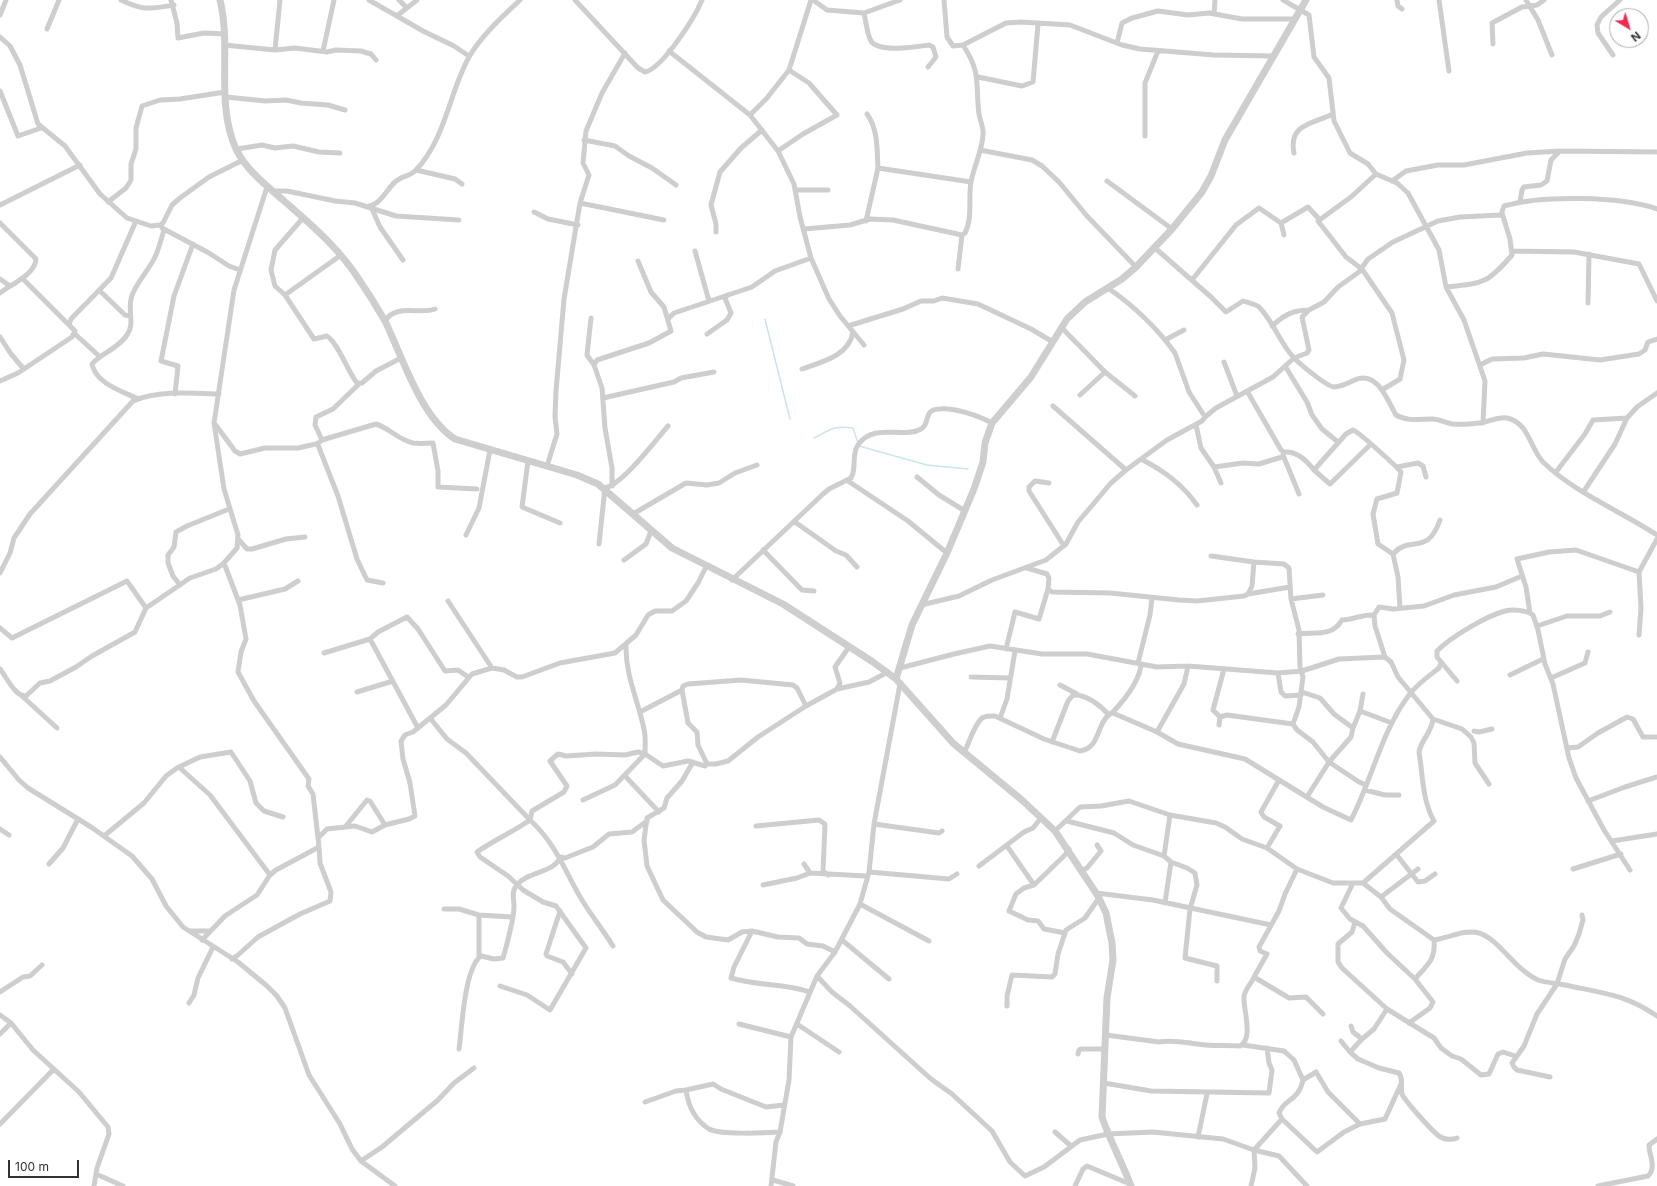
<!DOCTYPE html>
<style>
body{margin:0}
#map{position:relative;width:1657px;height:1186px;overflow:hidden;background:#fff;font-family:Inter,sans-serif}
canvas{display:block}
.north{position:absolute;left:1609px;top:8px;width:40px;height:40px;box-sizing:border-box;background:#fff;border:1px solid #adadad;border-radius:50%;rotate:142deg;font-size:11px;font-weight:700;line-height:16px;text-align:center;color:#313131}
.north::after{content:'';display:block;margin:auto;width:14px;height:18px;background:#f3284e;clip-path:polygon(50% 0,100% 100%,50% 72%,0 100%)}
.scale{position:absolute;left:8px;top:1160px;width:71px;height:18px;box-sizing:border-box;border:2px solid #313131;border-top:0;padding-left:5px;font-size:12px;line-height:14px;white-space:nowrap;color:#313131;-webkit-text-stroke:3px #fff;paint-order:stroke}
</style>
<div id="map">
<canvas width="1657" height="1186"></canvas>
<div class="north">N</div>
<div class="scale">100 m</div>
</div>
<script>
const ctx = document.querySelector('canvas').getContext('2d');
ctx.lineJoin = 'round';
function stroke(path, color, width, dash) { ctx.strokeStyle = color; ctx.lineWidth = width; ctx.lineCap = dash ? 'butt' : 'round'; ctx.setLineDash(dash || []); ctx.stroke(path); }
stroke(new Path2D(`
 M765,319l25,100
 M814,438c17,-8 18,-13 39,-10l5,15
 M859,446l68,19 41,4`), '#c9e5ef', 1.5);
stroke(new Path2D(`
 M121,0c23,11 28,9 53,5
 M171,0l6,23 1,15 26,-5 21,1
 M369,0l54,31 31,15 15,10
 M399,0l8,8
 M575,0l63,68 7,4c18,-4 50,-55 57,-72
 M813,0l14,10 37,3 36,-13
 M944,0l3,37 6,9 10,-1 43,-22 15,-1 49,3 52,20 18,4 74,6 60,1
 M1283,0l26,15 5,42 15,21 5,43 16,32 18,11 8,10 21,9 11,10 31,57 7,37 18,33 21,61 -2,42
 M1397,0l1,6 4,3
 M1439,0l10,71
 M1526,0l12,20 14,35
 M864,13c2,9 3,21 7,28 8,12 45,6 58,4l4,2 3,10 -8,10
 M1214,14l1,-14
 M0,15l6,-15
 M398,15l19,-15
 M47,29l12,-29
 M0,37l10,9 10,19 18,59 27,22 35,48 27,24 24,8 9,-1 3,-2 9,-18 8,-7 29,-21 34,-17
 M1117,43l5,-20 10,-5 26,-7 30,4 21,-2 33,6h53
 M1493,44l-1,-21 30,-16 15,-2 7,-5
 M224,45l51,5 20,-2 32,4 9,-2 25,1 10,3 5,6
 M275,50l5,-50
 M323,51l11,-51
 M669,51l81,64 28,36 16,33 6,33 11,41 18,41 11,17 24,29
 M1613,55l-15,-22 -1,-8 4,-8 19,-17
 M978,77l44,9 11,-4 5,-58
 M0,91l18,45 23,-8
 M226,97l39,4 21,-1 15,3 27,2 17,5
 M867,114c11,15 10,35 11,54
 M750,115l17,-17 22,-28 22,-70
 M1145,136v-53l13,-32
 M584,140l31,6 14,10 23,12 24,17
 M237,149l25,-4 13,3 18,-2 26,6 21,1
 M980,150l52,10 10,6 17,16 28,34 49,51
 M778,151l25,-17 34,-19 -28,-32 -20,-13
 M1294,153c-6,-29 19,-29 39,-39
 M416,170l39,9 7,5
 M1376,174l-25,23 -33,24 28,36 16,12 30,44 12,47 -4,19 -18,11
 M1107,181l65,48
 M1392,181l14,-10 32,-6h26l63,-12 33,-2
 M796,190h32
 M272,191h15l48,10 20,2 41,13 63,4
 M108,202l18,-14 5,-8v-16l5,-15v-21l6,-22 18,-6 20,-1 45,-7
 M1520,202l2,-12 2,-3 17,-2 6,-4 4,-21 9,-9 97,1
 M580,203l84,17
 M0,205l80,-40
 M369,206c11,-1 18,-17 26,-24 6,-6 16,-6 21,-12 30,-32 33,-77 53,-113 13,-22 33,-40 51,-57
 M372,209l8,18 23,33
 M534,212l14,7 30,6
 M303,218l-28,32 -4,20 4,16 10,9 29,44 13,-3c11,7 21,36 30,47h5l14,-12 25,-13
 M866,221l12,-53 93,14
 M0,223l36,36c0,15 -26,26 -36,34
 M1281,223l27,-16 11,12
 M162,228l47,25 20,13 11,4
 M804,229l46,-4 20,-6 23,1 69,15 3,-2c8,-15 3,-35 6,-51 3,-16 11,-31 12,-47 1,-7 -3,-14 -4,-21 -4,-31 3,-40 -16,-69
 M716,232v-8l-5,-19 9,-33 21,-24 21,-18
 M1155,248l56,49 15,15 17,-11c5,2 14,3 17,7 14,15 20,35 34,50l13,-5 2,-3 -7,-33 7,-7 15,-8 14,-15 21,-15 9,-13 6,-4 19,-13 45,-21 22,-4 41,-2 3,-9c37,-11 117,-10 153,3
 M695,251l14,50
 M1512,251l62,1 65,12 18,37
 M958,269l4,-34
 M0,279l10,7
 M23,279l46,46 2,-6 40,-41 25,-57
 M1192,280l44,-55 23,-17 22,15 3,12
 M1446,287c38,-4 41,-3 66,-32l-2,-16 -8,-26
 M1108,288c26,18 49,40 67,65l14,39 16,25 11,-9 57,-31 21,-19c6,6 32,28 40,29 8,0 16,-5 23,-8 21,-7 31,22 39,36 12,7 24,4 36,4 7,0 14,4 21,5 9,1 18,0 27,-1 9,-1 18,-7 27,-5 23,5 23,32 37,45 30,29 78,49 113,72
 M99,290l26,25 5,1
 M285,295l56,-40
 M1588,303l1,-49
 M591,318l-4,37 7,10 8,23 3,40 7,40v18
 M668,319l6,-6 78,-26 23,-16 36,-13
 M385,321c11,-18 35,-6 50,-12
 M848,326l55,-17 18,-8h13l8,-3 36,6 53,25 22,13
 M1272,326c12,-11 21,-16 37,-16
 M1061,327l44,45 30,24
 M75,334l24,22
 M707,334l20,-14 4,-7 -6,-15 3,-3
 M0,337l11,17 12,14
 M1165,340l19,-10
 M1224,362l13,34
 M594,365l3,-5 52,-17 22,-12 -7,-24 -13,-15 -13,-31
 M1480,365l12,-6 32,-1 19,-4 57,6 39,-6 6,-4 3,-8 9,-3
 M1285,366l22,36 5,13 10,14 16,13
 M802,369c20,-7 47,-13 51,-37
 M0,381l18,-8 54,-36 3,-6 -6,-6
 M1247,391l34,59 3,2c13,-1 22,8 30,18l32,-36 7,-4c6,2 43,36 48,42l-4,21 -20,6 -4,15 5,30 15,10
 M175,394l3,-28 -17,-5 13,-65 19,-52
 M1080,395l25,-23
 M603,398l71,-16 7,-4 33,-6
 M138,399c-16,-8 -42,-15 -46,-35 10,-12 25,-14 35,-29 8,-11 1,-23 4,-36 2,-12 17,-28 23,-40 5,-9 7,-20 10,-29
 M1053,406l73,64
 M215,424l20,27 5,3 25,-6h33l18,-4 2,1 20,51 19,63 10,21 16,3
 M1196,425l5,23 13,19 7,16
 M322,440l-7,-15 1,-8 17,-8 26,-25
 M317,444l5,-4 54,-16c13,4 23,16 37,19 6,1 14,0 20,0l5,28v16l39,2
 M1283,455l16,39
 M1141,459c23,12 41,25 56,46
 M528,461l-6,46 38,16
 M547,466l10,-32 -2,-17 1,-26 8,-92 16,-96 9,-28 -6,-12 3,-32 16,-38 23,-40
 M1214,467l29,-4 16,1 23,-7
 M1397,467l21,-4 5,3 3,11
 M1314,470l16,14 41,-40
 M1556,472l29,-38 8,-14 34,-2 10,-11 20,-14
 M917,477l22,18 26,16
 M848,481l60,40 39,32
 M1049,483l-14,-2 -6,6v4l35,55
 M1584,491l31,-47 12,-26
 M633,514l53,-31 21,2 12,-2 16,-10 22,-8
 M795,522l41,29 10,4 11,12
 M466,535l13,-27 11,-58
 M239,540l8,9h5l34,-10 19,-2
 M599,544l6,-56c18,-4 50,-47 63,-62
 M763,550l39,40 12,1
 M1211,556l43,6 30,2 5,4 2,31 8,31 1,37 3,10 -4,30 -6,17
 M624,560l22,-16 5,-13
 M224,563l16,42 6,34 -5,13 -3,20 16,29 55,78 -1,7 5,8 5,44
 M1027,568l20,6 2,4 -1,11 4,3 58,1 69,7 18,1 47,-5 4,-2 4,-8 2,-24
 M0,573l10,-20 4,-15 16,-24 103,-113c24,-11 60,-8 86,-7
 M732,580l91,-86 6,-5 22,-11c6,-9 0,-24 7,-33 16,-23 46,-6 63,-16 10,-5 1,-19 18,-20 15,-2 40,7 53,14
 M180,585l-7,-9 -5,-13v-8l6,-8 2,-15 11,-6 42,-17
 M1248,594l42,-7
 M1291,599l32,-4
 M238,600l47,-11 13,-8
 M448,601l44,67
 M921,605l38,-9 33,-16 54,-20 20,-16 12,-22 33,-39 15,-13 41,-30 35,-19 3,-4
 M1400,608l-2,-31 -5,-23c18,-20 34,3 47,-34
 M1530,613l-4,-26 -9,-28 32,-7 27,-2 63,22
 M1537,626l30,-10h33l10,-4
 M0,628l12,10 115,-57 19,27
 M1298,634c18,-2 34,3 44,-14 12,0 19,-6 32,-5
 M1639,635l2,-27 -2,-36 18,-33
 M370,639l48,89
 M1006,649l9,-37 24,7 9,-30
 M324,653l46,-14 8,-7 29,-15 11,12 27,42 13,-1 10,7
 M1138,663l12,-48 2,-17
 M900,668l54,-14 36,-8 52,8h45l70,13 31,-1 90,7 24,-2 37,-12 46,-2
 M0,669c6,7 15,28 26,27l14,-13 10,-2 26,-14 16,-11 43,-24 11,-24 44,-30 26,-9 8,-6 13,-15 1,-13 -14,-46 -10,-66 20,-133 33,-103
 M1278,673l3,19 4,4 16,-1
 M1510,675l33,-16
 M971,677l39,1
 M1551,678l34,-15 3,-11
 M1457,681l-20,-24v-6c14,-14 49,-35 68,-40 8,-2 21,-1 28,4l5,15 7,34 8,20 16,74 7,20 28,52 26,40
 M1060,685l17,9
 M837,689l3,-6 -5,-16 14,-20
 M357,692l36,-11
 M1302,692l18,6 14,16 19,14
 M22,696l35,32
 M1360,711l32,12
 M640,712l42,-22
 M1113,713l44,19 21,12 67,15 78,48 28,13c21,-40 30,-88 58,-125 8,-11 20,-19 30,-27l2,-5
 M1220,717l7,-2 66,9 4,6 16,12 16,20 30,20 7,3
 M1220,717l-7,-7 11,-41
 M430,718l17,21 19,14 64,67 2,-9 32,-19 3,-6 -17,-25 8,-7 8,2 30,-2 29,1 13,-3 7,2 18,12 25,-5 17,5 2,-2h9l12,-3 30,-24 48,-31 31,-17 32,-7 19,-10
 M1000,718l7,-19 8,-48
 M1219,725l1,-8
 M1474,731l5,1 13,-3
 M1157,732l27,-48 4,-18
 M1052,742l16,-41 5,-6c13,-1 27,10 36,20
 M1568,748l10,-1 20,-14 29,-16 6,2 10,18h14
 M964,753c5,-10 10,-28 18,-35 4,-3 9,-2 13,-2l49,23 36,12c18,-3 16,-19 25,-32 2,-4 6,-5 9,-8 11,-12 26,-31 27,-47
 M0,757l19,23 9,8 63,39 41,29 20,23 14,27 17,21 55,35 29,24 10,10 8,12 24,67 31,49 12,25 9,12 34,25
 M693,762l-11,19 -15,17 -3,10 -17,10 -3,22 3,26 16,34 34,32 9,5 22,3 14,-8 10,-1
 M707,764l-9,-19 -1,-13 -9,-9 -6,-33 1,-4 5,-2 53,-4 52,5 4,3 9,18
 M180,768l30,27 60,80
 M625,776l34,36
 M1489,784l-14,-21 -1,-20 -3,-6 -9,-8 -29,-10 -35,-42 -7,-15 -6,-5 -10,-31 -1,-11 5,-8 14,2 31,-3 30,-11 42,-8 26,-11
 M1365,790l20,5h14
 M1307,797l22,-35 22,-25 2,-9 7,-17 3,-17
 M583,800l32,-15 30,-31c0,-8 1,-17 -1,-25 -6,-29 -19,-54 -18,-85
 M1588,801l37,-14 32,-10
 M1170,815l-6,41 7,6 16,6 8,5 2,12 -7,24 -5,49 32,8v15
 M1067,821l47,12 19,12 31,11
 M874,824l65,9 3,-2
 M346,826l21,-26 3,1 15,24
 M756,826l63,-6 6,4 -2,47 5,4
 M0,829l9,6
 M1055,831l25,-24 21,-1 28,-5 41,14 46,8 9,4 17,12 25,9 30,21 36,14h30l18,14 9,12 44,31c14,-2 31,-11 45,-7 20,6 36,37 59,47 9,3 18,3 27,5 37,8 60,9 92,31
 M104,836l40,-33 22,-27 11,-8 23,-11 31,-5 19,29 6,22 8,8 19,6
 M1612,841l45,-7
 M1007,846l27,39
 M1267,848l13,-22 -16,-9 -3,-5 18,-32
 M1396,854l22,28 7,-1 10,-7
 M49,864l14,-16 15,-29
 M804,864l6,9 56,3 1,2
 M979,866l45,-34 9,-4 8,-10
 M1297,869l-12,25 -6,17 -20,36 1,4 7,3 -13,23 35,21 17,-1 17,17
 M1573,869l48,-15
 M1082,870l5,-2 14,-17 -4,-6
 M869,872l80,7 8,-5
 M1353,883l-12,25 9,11 13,7 24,27 28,26
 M1363,883l71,-62c-12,-21 -11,-46 -15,-69 2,-12 13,-20 14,-33
 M763,885l34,-7 13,-5
 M1096,893l57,7 118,25
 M1381,897l37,-28
 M1165,903l6,-41
 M860,904l69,37
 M444,909h15l20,6 33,2
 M560,911l-14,43 1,2 16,6 9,12
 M1355,922l-3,10 -14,12v18l4,6 45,41 47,29 7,10 11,8 9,3 20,16 8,-1 9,-20 5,-2 12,4
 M190,931h19
 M1065,933l-21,-4 -6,-8 -10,-1 -19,-9 7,-17 8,-6 10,-3 31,-30 4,-6
 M202,940l23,-24 32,-21 13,-20 6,-5 43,-23 -1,-9 9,-9 28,-3 17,6 13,-7 24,-6 6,-3 -5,-33 -7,-24 -2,-18 4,-6 8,-3 33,-27 26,-31 20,-6 12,2 13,7h5l38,-14 55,-10 21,-18 12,-20 7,-4h17l14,-10 12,-18 9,-18
 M842,940l47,39
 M479,957v-42
 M232,959l6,-4 20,-18 42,-23 30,-13 1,-9 -11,-29 -1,-16
 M817,976l15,16 18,14 81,73 21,15 40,37 18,31 15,14 19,-9 36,-27 28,-6 45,-2 70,7 31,11 25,6 28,30
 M500,986l27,9 23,15 36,-62 -30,-42 -13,-4 -20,-12 -15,-14 -28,-19 -3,-5c17,-12 36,-20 53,-32 27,25 34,50 52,80 9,15 21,30 31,46
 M0,992l23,-15 7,-1 12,-11
 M810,992c-26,-9 -53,-6 -79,-14l3,-11 18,-36 26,6 21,1 8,6 16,2 12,6
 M189,1003l5,-8 4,-17 15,-31
 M1007,1006v-10l5,-21 40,2 3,-3 3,-20 8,-24 19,-12 14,-20
 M0,1015l11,8 22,27 46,42 29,35 1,7 -12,34 -3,18
 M1409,1023l21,-15 3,-6 -18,-23c12,-14 21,-19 19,-39
 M739,1024l52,13
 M797,1024l42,28
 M1351,1026l2,6 9,7 -12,13 8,7 21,9 20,5c5,7 1,13 3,21 3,7 30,37 37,42 5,4 13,4 18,2
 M0,1034l11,-11
 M1106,1035l53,7c16,-3 31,2 47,3 11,1 23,0 34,1 14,-7 3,-37 4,-49 0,-7 8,-14 10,-20
 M1362,1039l12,-10 13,-20
 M1341,1041l9,11
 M1243,1045l41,6 10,9 9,20
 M459,1049c3,-20 5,-81 22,-93l13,3 9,-1c4,-14 11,-39 11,-52 0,-7 -3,-15 3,-21 11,-14 35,-11 44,-28l4,1 28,-11 16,-13 23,-2 15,-11
 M1078,1054l1,-4 2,-1h24
 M1550,1077l-33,-7 -3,-3 -2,-4 12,-17 13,-32 20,-30 8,-25 9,-13 5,-12 4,-14 -1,-5
 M1104,1083l47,8 118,2 3,-23 -3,-7 -2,-15
 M686,1090l27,-6 8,5 45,18 18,-2
 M645,1102l31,-11 10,-1c2,15 9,30 23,39 10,6 57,4 71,3
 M1282,1119l35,33 27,-20 16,-8 25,-5 16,-35
 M0,1124l54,-55
 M1055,1132l16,14
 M1198,1137l9,-43
 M361,1161l21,-14 56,-47 16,-17 20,-15
 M96,1174l27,12
 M773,1180l20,6
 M771,1186l5,-44 4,-10 9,-52 2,-43 26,-61 18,-24 25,-48 9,-32 5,-48 26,-140
 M1075,1186l8,-17 4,-3 43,18
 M1251,1186l4,-18 -1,-18 28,-31 -3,-6c6,-15 19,-11 24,-33l13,-8 12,20 32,32
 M1598,1186l50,-10c9,-9 1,-20 1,-31l8,-6`), '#cecece', 5);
stroke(new Path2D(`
 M220,0c12,49 -5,102 16,149 10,21 30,36 47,51 27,24 55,47 75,78 9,13 19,29 27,43 18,37 35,95 70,118l122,36 21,9 74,64 111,56 90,58 23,17 57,64 70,58 32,30 43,65 8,17 6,30 1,17 -6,38 -5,119c8,24 20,45 29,69
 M896,679l16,-54 35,-72 27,-64 9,-27 2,-19 7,-20 39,-46 36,-58 18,-17 37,-23 14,-12 36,-38 30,-37 9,-16 14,-36 81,-140`), '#cecece', 7);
</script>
